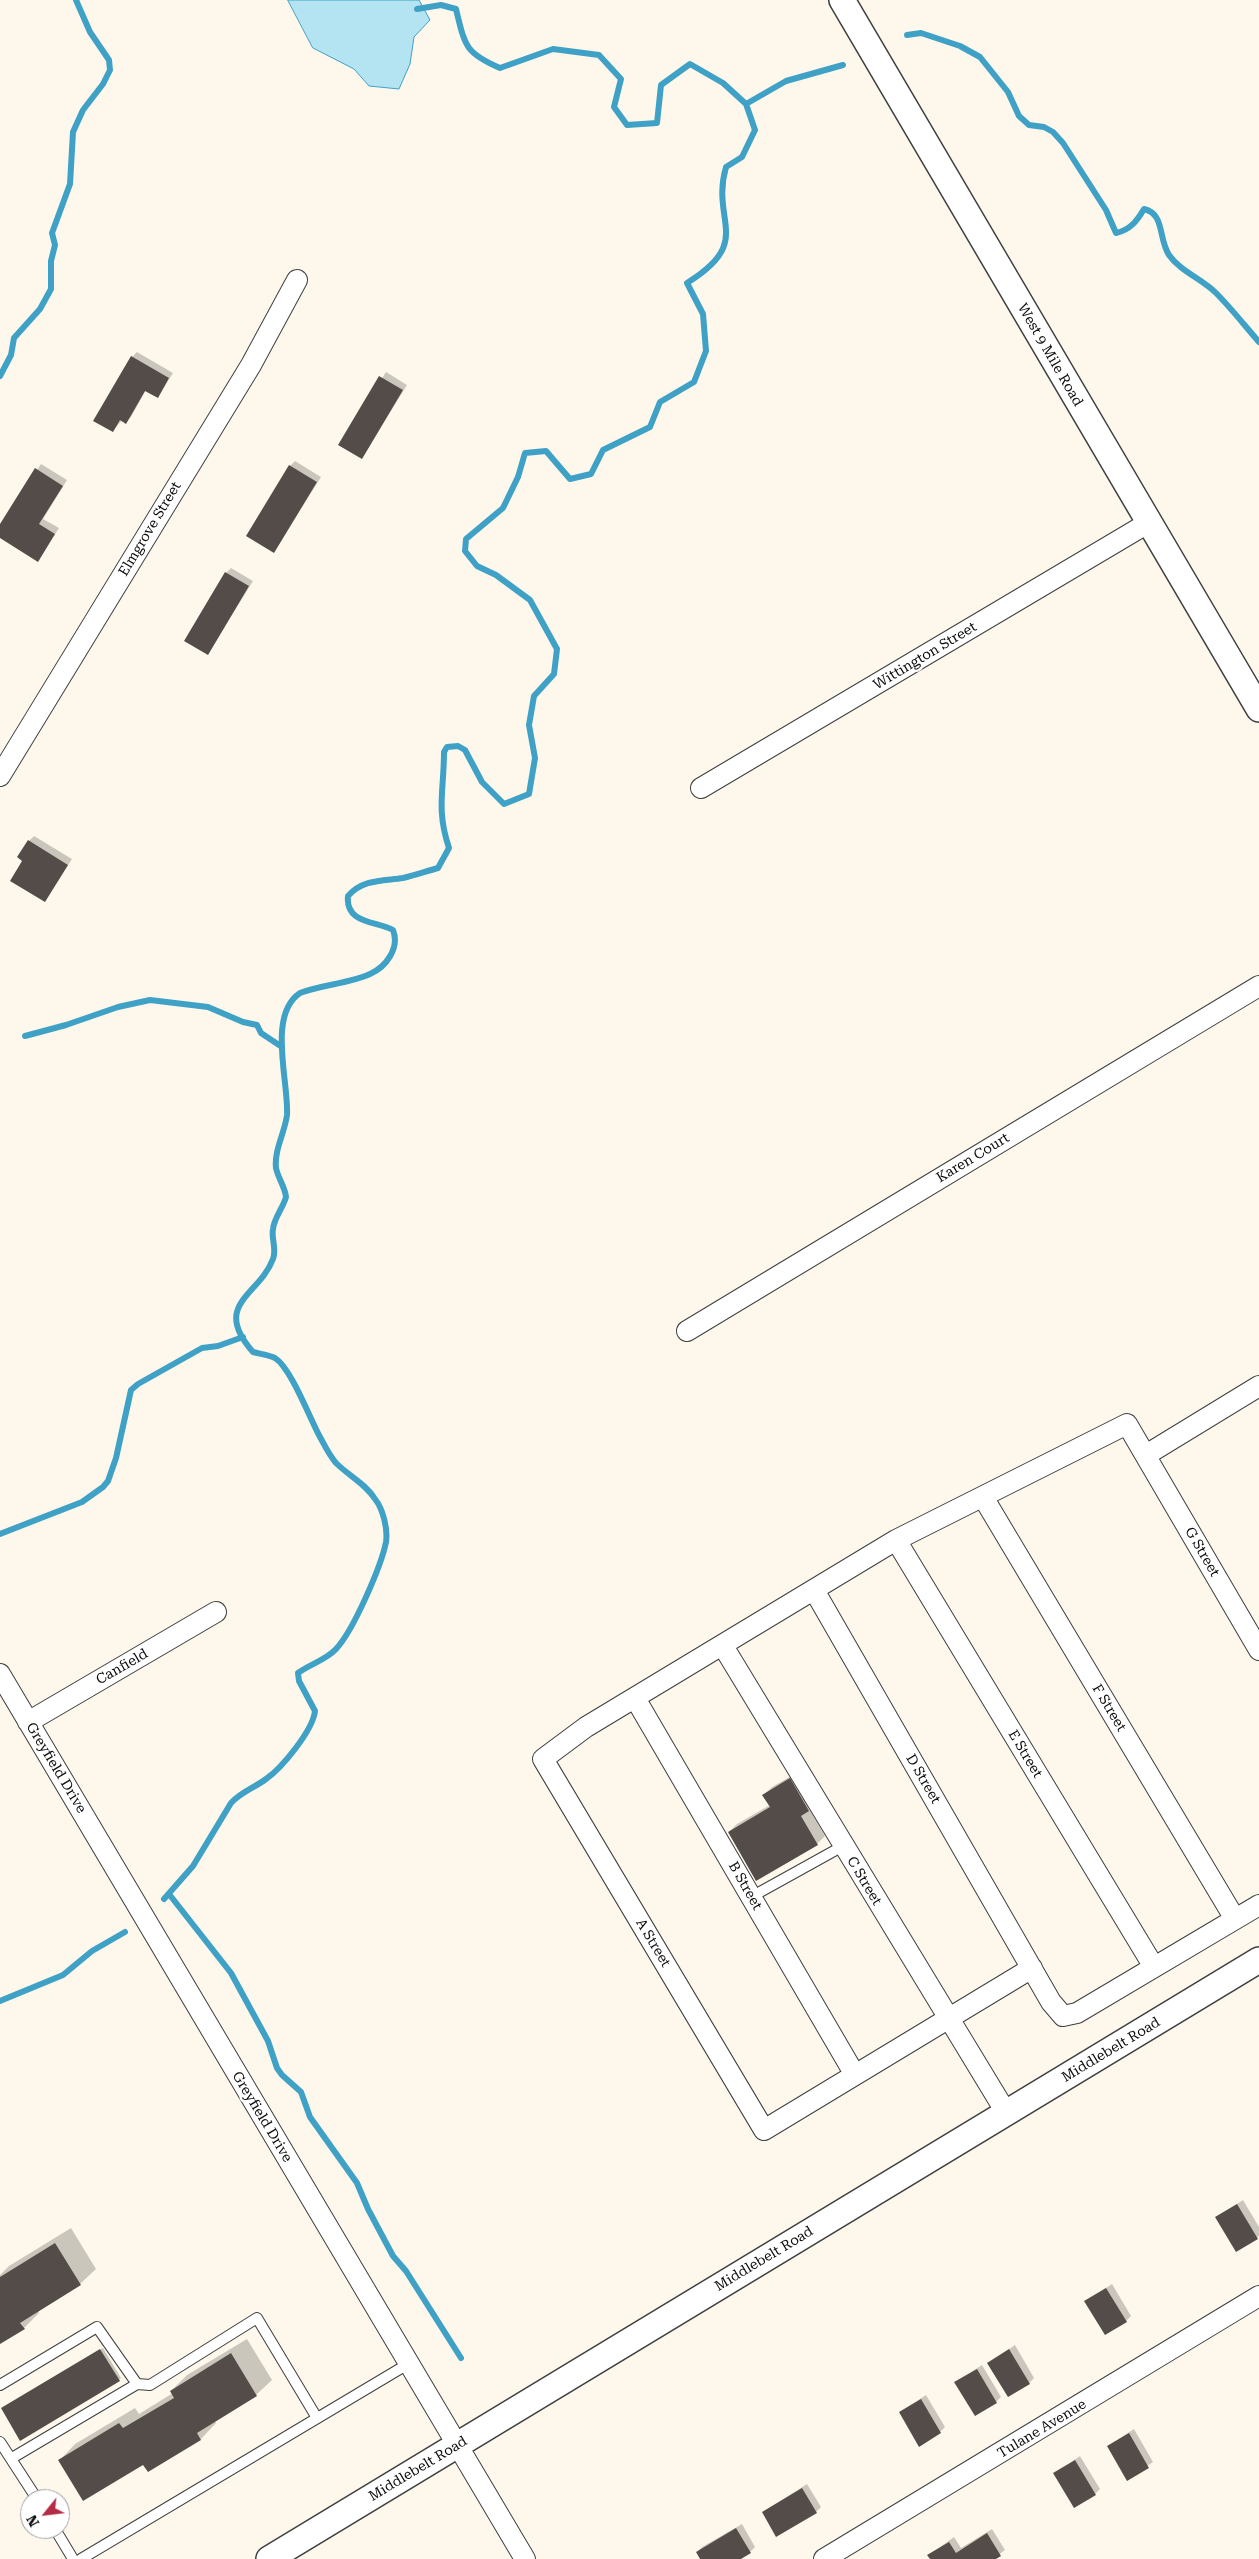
<!DOCTYPE html>
<style>
body{margin:0}
#map{position:relative;width:1259px;height:2559px;overflow:hidden;background:#fef8ec;font-family:"Roboto Serif",serif}
canvas{display:block}
.north{position:absolute;left:20px;top:2489px;width:50px;height:50px;box-sizing:border-box;background:#fff;border:1px solid #9e9e9e;border-radius:50%;rotate:241deg;font-size:14px;font-weight:700;line-height:20px;text-align:center;color:#0c0c0c}
.north::after{content:'';display:block;margin:auto;width:18px;height:22px;background:#b42c44;clip-path:polygon(50% 0,100% 100%,50% 72%,0 100%)}
</style>
<div id="map">
<canvas width="1259" height="2559"></canvas>
<div class="north">N</div>
</div>
<script>
const ctx = document.querySelector('canvas').getContext('2d');
ctx.lineJoin = 'round';
function paint(path, color) { ctx.fillStyle = color; ctx.fill(path, 'evenodd'); }
function stroke(path, color, width, dash) { ctx.strokeStyle = color; ctx.lineWidth = width; ctx.lineCap = dash ? 'butt' : 'round'; ctx.setLineDash(dash || []); ctx.stroke(path); }
function label(font, color, halo, rows, align = 'center') {
  ctx.font = font + ' "Roboto Serif",serif'; ctx.lineWidth = 5; ctx.setLineDash([]); ctx.textBaseline = 'middle'; ctx.strokeStyle = halo; ctx.fillStyle = color; for (const [text, x, y, turn = 0] of rows) {
    ctx.save(); ctx.translate(x, y); ctx.rotate((+turn || 0) * Math.PI / 180); ctx.textAlign = isNaN(turn) ? turn : align; if (halo) ctx.strokeText(text, 0, 0); ctx.fillText(text, 0, 0); ctx.restore();
  }
}
const water = new Path2D(`
 M288,0h131l11,20 -16,17 -4,27 -11,25 -30,-3 -15,-17 -41,-21z`);
paint(water, '#b4e3f2');
stroke(water, '#3fa1c5', 1);
paint(new Path2D(`
 M137,352l36,21 -15,24 -12,-7 -15,27 -5,5 -4,-2 -9,11 19,-74z
 M386,372l21,13 -45,73 -22,-13z
 M295,461l26,16 -47,75 16,-86z
 M41,464l26,16 -24,39 16,9 -21,32 -38,-23v-10z
 M231,568l22,13 -45,73 18,-81z
 M34,836l38,23 -27,42 -21,-41 5,-19z
 M798,1772l18,30 -7,7 16,27 -8,8 -88,-12 8,-8 33,-19 -6,-10 8,-8z
 M1243,2200l16,27v9l-22,14 -20,-33z
 M71,2228l25,41 -16,15 -42,26 1,3 -15,15 -24,15v-68l9,-9z
 M1112,2284l19,32 -5,5 -40,-20z
 M247,2339l25,41 -16,15 -41,26 1,2 -15,16 -53,31 -5,-7 -83,-3 15,-16 60,-36 4,6 34,-21 -2,-2 16,-16z
 M1015,2345l19,33 -5,5 -40,-20z
 M103,2348l18,30 -2,2 -114,26z
 M982,2365l19,32 -5,5 -40,-20z
 M926,2395l19,32 -5,5 -40,-20z
 M1134,2429l19,33 -25,17 -20,-33z
 M1080,2456l20,33 -5,5 -40,-20z
 M807,2484l14,23 -5,5h-53z
 M742,2524l13,23 -5,5 -11,7h-38l-4,-7 5,-5z
 M992,2529l13,21 -12,9h-62l-2,-4 25,-18 7,11z`), '#0003');
stroke(new Path2D(`
 M907,35l14,-2 39,13 20,11 28,35 11,24 10,9 15,2 9,5 10,11 43,67 10,23c14,-3 21,-12 28,-24 21,5 14,29 25,46 11,16 33,24 47,38 15,15 29,33 43,49
 M746,104l40,-23 57,-16
 M0,376l11,-21 3,-17 26,-29 11,-20v-28l4,-16 -3,-12 18,-49 3,-52 10,-22 20,-26 7,-14 -1,-10 -19,-28 -14,-32
 M25,1036l41,-11 52,-18 32,-7 58,7 35,15 14,3 4,8 21,14
 M0,1534l82,-32 21,-15 5,-6 8,-23 15,-68 7,-6 64,-36 16,-2 25,-9
 M169,1894l62,79 37,68 9,27 5,7 19,17 9,25 47,66 11,26 25,47 13,15 55,87
 M164,1899l29,-33 38,-63c10,-11 23,-15 35,-24 16,-11 47,-49 49,-68l-16,-30 -1,-8c12,-9 28,-13 38,-24 17,-18 45,-82 50,-107 2,-13 -3,-33 -11,-43 -10,-16 -26,-23 -39,-36 -7,-8 -11,-17 -16,-26 -10,-18 -29,-69 -45,-79 -6,-3 -15,-4 -22,-6 -42,-48 6,-56 20,-93 4,-10 -2,-20 0,-30 1,-11 10,-21 13,-32 -1,-10 -8,-19 -10,-29 -2,-18 9,-36 11,-53 2,-33 -20,-100 13,-122 21,-8 51,-10 70,-19 16,-7 30,-26 23,-44 -16,-9 -48,-6 -45,-34 15,-17 35,-15 55,-18 12,-3 24,-7 35,-10l11,-20c-13,-39 -5,-57 -5,-96l3,-5 11,-1 7,4 17,32 22,22 25,-10 6,-36 -6,-33 5,-29 20,-22 3,-25 -27,-49 -34,-25 -19,-9 -12,-15 1,-12 37,-31 15,-31 7,-24 21,-2 24,28 21,-5 12,-24 47,-23 10,-25 34,-20 12,-31 -3,-37 -16,-31c68,-42 23,-61 39,-116l16,-10 13,-27 -9,-26 -23,-21 -33,-19 -29,21 -4,38 -30,2 -13,-18 7,-28 -22,-24 -46,-6 -53,19c-35,-15 -35,-22 -44,-59l-15,-4 -24,4
 M0,2001l63,-26 29,-24 33,-19`), '#3fa1c5', 6);
paint(new Path2D(`
 M131,356l38,22 -11,20 -13,-7 -19,33 -6,-4 -7,12 -20,-11z
 M379,376l24,14 -41,69 -24,-14z
 M289,465l28,17 -43,71 -28,-17z
 M35,468l28,18 -24,38 16,10 -17,28 -38,-24v-14z
 M225,572l24,14 -41,69 -24,-14z
 M28,840l40,25 -23,37 -35,-21 12,-20 -5,-4z
 M790,1778l19,33 -8,5 17,29 -62,36 -28,-49 42,-25 -8,-12z
 M1237,2204l21,35 -22,13 -21,-35z
 M55,2243l26,42 -61,38 5,6 -25,15v-67z
 M1106,2288l21,34 -22,13 -21,-34z
 M100,2349l20,32 -100,60 -19,-33z
 M1009,2349l21,35 -22,13 -21,-34z
 M231,2353l26,43 -60,37 4,7 -53,32 -5,-7 -60,36 -25,-41 61,-37 4,5 51,-30 -4,-7z
 M977,2369l20,34 -22,13 -21,-34z
 M921,2399l20,34 -22,14 -20,-35z
 M1129,2433l20,35 -22,13 -20,-35z
 M1075,2460l21,35 -22,13 -21,-35z
 M802,2488l15,25 -41,24 -14,-25z
 M736,2528l15,25 -10,6h-41l-4,-7z
 M987,2533l14,23 -5,3h-66l-3,-4 22,-13 7,11z`), '#544c49');
const service = new Path2D(`
 M751,1897l92,-51
 M137,2384l13,1 107,-67 60,100
 M0,2385l97,-58 40,57 -125,74
 M0,2442l37,57
 M55,2529l18,30
 M81,2559l327,-195`);
const minor = new Path2D(`
 M0,776l251,-411 46,-85
 M701,788l447,-265
 M687,1331l572,-345
 M1146,1455l113,-69
 M983,1497l252,422
 M896,1540l258,427
 M814,1590l237,412 12,14 14,-3 182,-108
 M723,1646l284,468
 M0,1674l525,885
 M635,1698l220,377
 M28,1722l188,-110
 M1032,1968l-268,162 -221,-371 43,-32 310,-187 231,-116 132,226
 M824,2559l435,-263`);
const tertiary = new Path2D(`
 M842,0l417,709
 M269,2559l990,-599`);
stroke(service, '#3f3f3f', 12);
stroke(minor, '#3f3f3f', 22);
stroke(tertiary, '#3f3f3f', 28);
stroke(service, '#fff', 10);
stroke(minor, '#fff', 20);
stroke(tertiary, '#fff', 25);
label('14px', '#0c0c0c', '#fff', [
 ["West 9 Mile Road",1050,355,60],
 ["Elmgrove Street",150,529,-59],
 ["Wittington Street",925,656,-31],
 ["Karen Court",973,1158,-31],
 ["G Street",1202,1552,60],
 ["Canfield",122,1667,-30],
 ["F Street",1109,1708,59],
 ["E Street",1025,1754,59],
 ["Greyfield Drive",56,1768,59],
 ["D Street",923,1779,60],
 ["C Street",864,1881,59],
 ["B Street",745,1886,60],
 ["A Street",653,1943,59],
 ["Middlebelt Road",1111,2050,-31],
 ["Greyfield Drive",262,2117,59],
 ["Middlebelt Road",764,2259,-31],
 ["Tulane Avenue",1042,2429,-31],
 ["Middlebelt Road",418,2469,-31]
]);
</script>
